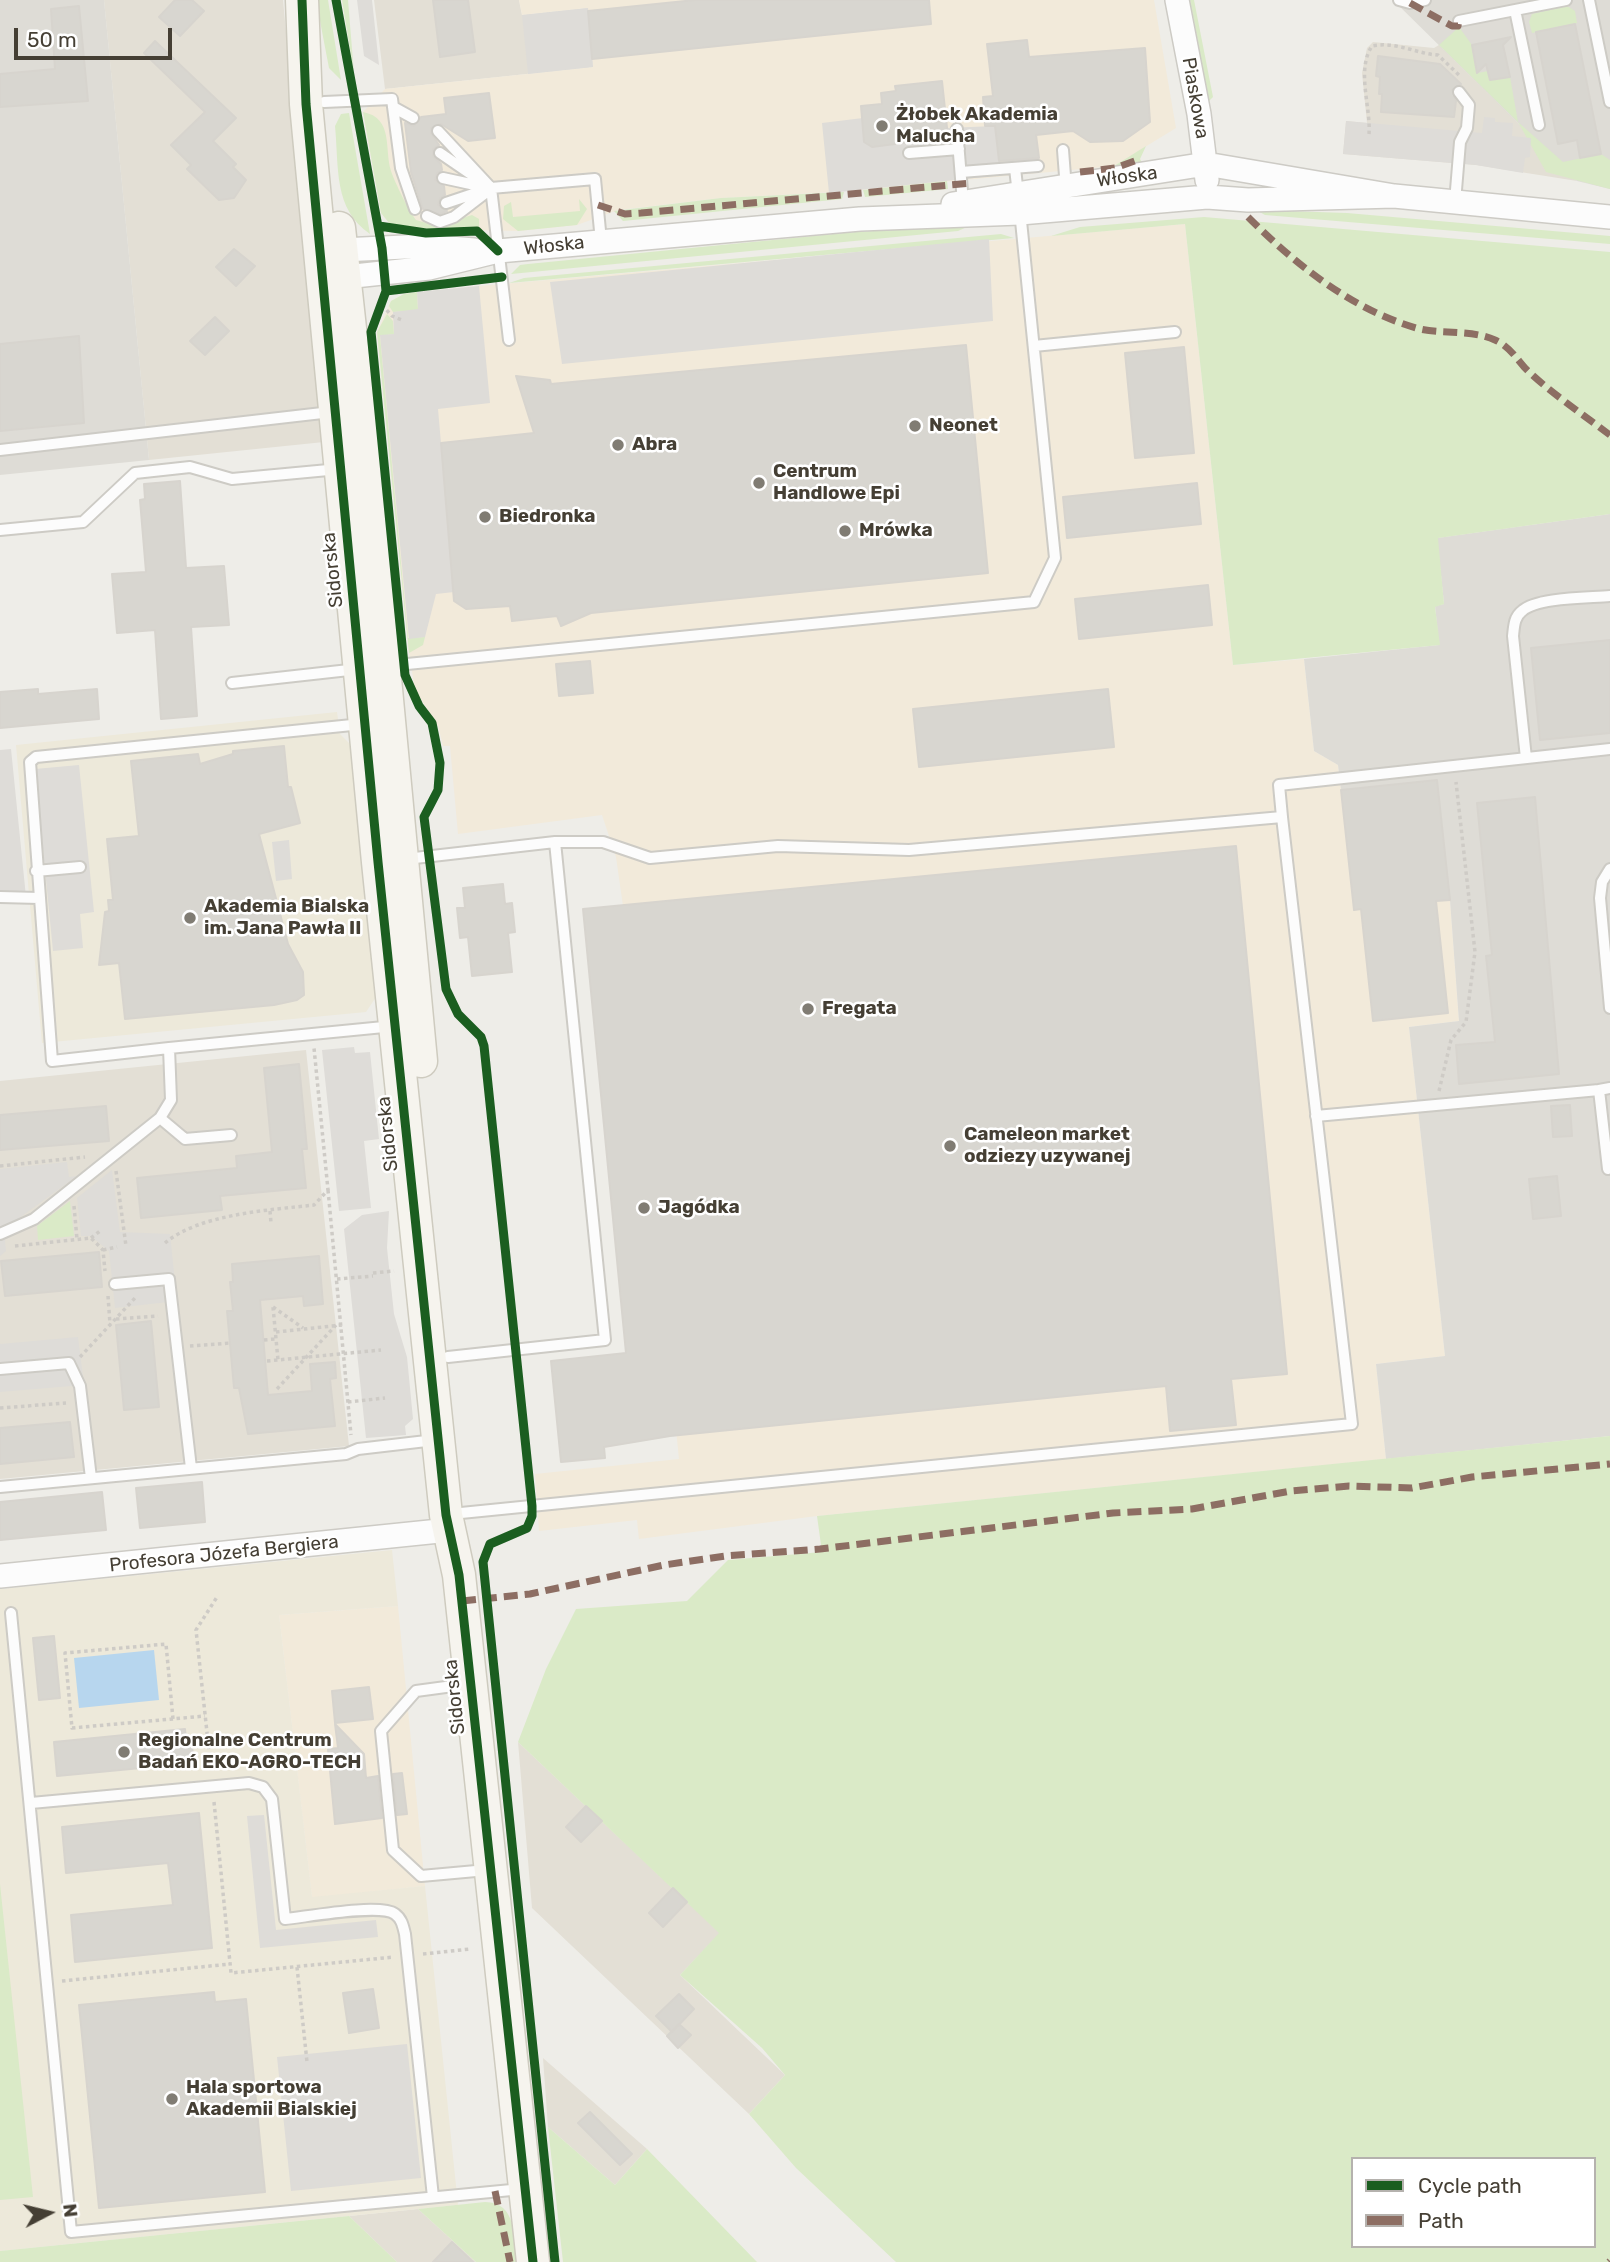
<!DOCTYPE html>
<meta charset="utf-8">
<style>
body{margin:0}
#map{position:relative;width:1610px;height:2262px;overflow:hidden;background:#eeede8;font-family:Rubik,sans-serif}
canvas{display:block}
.legend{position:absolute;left:1351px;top:2157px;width:245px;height:91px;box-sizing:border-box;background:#fff;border:2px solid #b5b2ae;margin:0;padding:9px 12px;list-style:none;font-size:21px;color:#453f34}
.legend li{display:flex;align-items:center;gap:14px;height:35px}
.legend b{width:35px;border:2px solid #b5b2ae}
.north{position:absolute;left:14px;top:2178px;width:70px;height:70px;-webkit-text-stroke:5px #fff;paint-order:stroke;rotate:83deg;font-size:19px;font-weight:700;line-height:28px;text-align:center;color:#453f34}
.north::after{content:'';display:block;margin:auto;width:24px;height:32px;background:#453f34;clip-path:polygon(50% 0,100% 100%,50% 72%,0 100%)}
.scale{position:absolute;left:14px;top:28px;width:158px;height:32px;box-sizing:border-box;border:4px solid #453f34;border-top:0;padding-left:9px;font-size:21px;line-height:24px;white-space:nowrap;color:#453f34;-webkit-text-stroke:5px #fff;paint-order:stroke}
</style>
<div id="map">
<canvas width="1610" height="2262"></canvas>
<ul class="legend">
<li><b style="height:9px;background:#1b5e20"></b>Cycle path</li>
<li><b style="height:9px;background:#8d6e63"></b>Path</li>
</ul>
<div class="north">N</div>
<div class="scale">50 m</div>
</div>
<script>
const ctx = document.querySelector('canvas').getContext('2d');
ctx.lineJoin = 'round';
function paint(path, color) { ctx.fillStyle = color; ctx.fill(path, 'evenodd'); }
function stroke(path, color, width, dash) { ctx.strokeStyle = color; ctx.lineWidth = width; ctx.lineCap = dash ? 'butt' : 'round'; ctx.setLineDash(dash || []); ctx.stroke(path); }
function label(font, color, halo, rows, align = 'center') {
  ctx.font = font + ' Rubik,sans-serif'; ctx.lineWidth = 5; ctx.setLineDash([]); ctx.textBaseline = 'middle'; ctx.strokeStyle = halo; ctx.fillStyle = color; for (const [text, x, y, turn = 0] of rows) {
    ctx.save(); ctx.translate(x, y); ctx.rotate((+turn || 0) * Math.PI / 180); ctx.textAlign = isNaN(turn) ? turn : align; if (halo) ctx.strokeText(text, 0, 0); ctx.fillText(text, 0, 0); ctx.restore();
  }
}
paint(new Path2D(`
 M104,0h179l41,442 -175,18z
 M374,0h145l3,15 66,-7 5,59 -208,22z
 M1373,42l61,6 5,-3 138,136 -101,-16 -133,-11 3,-33 21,2 -5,-50 5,-25z
 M306,1050l43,396 -349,33v-398z
 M518,1742l202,191 -40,42 105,100 -36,39 -217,-206z
 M543,2058l104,91 -32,36 -67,-58z
 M418,2209l58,53h-79l-48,-46z`), '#e3dfd5');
paint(new Path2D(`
 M519,0h635l22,128 -62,38 -279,26 -114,6 -103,12 -41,15 -59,6 -102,-2 -26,-5 -9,-11 -18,-101 22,-23 208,-22 -6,-59 -65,7z
 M1185,224l48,441 71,-6 10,92 24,14 3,25 96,-10 13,120 9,121 -50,6 36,329 -69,8 10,95 -569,57 -178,23 -2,-19 -98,11 -4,-57 144,-15 -56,-553 -7,-49 -14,-42 -144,19 -8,-88h-7l-5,-20 -23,-36 -6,-37 -32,-321 14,-31 13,-7 75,-8z
 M398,1606l27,280 -113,12 -33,-283z`), '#f2eada');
paint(new Path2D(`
 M0,0h104l45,460 -149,15z
 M1393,0h217v189l-33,-8z
 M1610,514v922l-224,23 -10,-95 69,-8 -36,-329 50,-6 -9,-121 -13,-119 -96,9 -3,-25 -24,-14 -10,-92 135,-14 -4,-39 9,-2 -7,-66z`), '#dedcd6');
paint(new Path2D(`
 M337,712l3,22 12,12 24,251 -10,15 -324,31 -26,-298z
 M392,1550l6,56 -119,9 33,282 113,-11 33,319 -458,46v-662z`), '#ede9da');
paint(new Path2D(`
 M316,0h12l13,80 -12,-12z
 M342,0h6l6,73z
 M1190,0h4l19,97 -4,4z
 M1567,6l8,5 2,12 -45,10 -3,-11 3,-8z
 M1459,27l13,18 6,28 10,-2 2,9 20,-3 8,45 45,40 38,-8 9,6v29l-64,-17 -28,-50 -79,-77z
 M363,112c31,6 21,37 28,59 4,12 18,40 25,49l21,6 35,-11 7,4v9l-63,1 -26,-5 -9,-11z
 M349,113l21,121c-37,-25 -31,-67 -35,-108l6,-12z
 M1146,146l-6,13 4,7h-30z
 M947,181l1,8 -83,8 -2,-7z
 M844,192l-2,7 -219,22 -9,-10 107,-13z
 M579,199l8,10 -10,16 -59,6 -15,-12 1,-13 7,-4 2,15 67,-6z
 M1256,210l91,3 263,23v8l-345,-29z
 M1204,217l406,35v262l-172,24 6,66 -9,3 5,38 -207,20 -48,-441 -134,12 29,-9z
 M969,226l-11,5 -447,43 9,-9 8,-1 326,-32z
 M1001,234l13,4 -505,45 15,-5z
 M417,292l1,18 -25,2 -4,-6 2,-5 13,-7z
 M387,314l6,7 1,13 -14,2 28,302 17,-1 -2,8 -14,8 -32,-321z
 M70,1201l4,35 -36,4 -1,-14z
 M1610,1436v826h-714l-100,-94 -47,-54 36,-39 -23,-27 -82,-73 39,-42 -201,-191 28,-73 30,-60 111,-8 41,-41 94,-8 -5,-36zM1353,2159h241v87h-241z
 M0,1884l33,313 -33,3z
 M548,2127l67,58 32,-36 110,113h-194z
 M485,2202c32,0 29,36 32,60h-41l-58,-53z
 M349,2216l48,46h-397v-11z`), '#daeac7');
paint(new Path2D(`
 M357,0h15l7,65 -15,-9z
 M588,8l5,59 -65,7 -6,-59z
 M1484,117l11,1v4l18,1 -1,13 19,2 -1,19 -5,1 -2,15 -47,-8 -133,-11 3,-33 136,12z
 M863,118l1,24 8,5 76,-10 -1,-9 48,-2 4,36 40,-4 3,13 -213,22 -7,-70z
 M989,239l4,82 -431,43 -12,-82z
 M479,286l11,117 -52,6 16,183 -18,2 -11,43 -16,2 -29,-304 14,-1 -1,-22 25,-3 -1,-17z
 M11,749l15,148 -26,2v-149z
 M79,765l15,147 -14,2 3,34 -30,3 -18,-182z
 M289,840l3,39 -16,2 -4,-39z
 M354,1047l1,6 15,-1 9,87 -15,2 7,67 -32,3 -17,-161z
 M67,1162l2,15 8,-1 -73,53 2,22 -6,5v-87z
 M112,1170l8,62 50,2 7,67 -62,7 -6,-57 -18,-15h-10l-4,-38z
 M389,1211l-2,37 7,66 13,43 6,62 -8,7 1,9 -40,3 -22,-209 18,-14z
 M78,1337l6,48 -84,7v-48z
 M264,1815l12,115 100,-10 2,17 -118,11 -13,-132z
 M407,2044l14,134 -130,13 -14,-134z`), '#dedcd8');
paint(new Path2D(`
 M154,1650l5,50 -80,8 -5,-50z`), '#b7d6ee');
const building = new Path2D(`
 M175,0h17l12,11 -24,25 -21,-19z
 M433,0h35l7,52 -35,5z
 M695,0h234l2,24 -339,35 -4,-48z
 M79,6l9,95 -88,6v-33l55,-5 -4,-60z
 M1575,24l26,130 -21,4 -3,-18 -19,4 -22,-112z
 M1511,37l-8,8 7,32 -20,3 -4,-16 -9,9 -5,-28z
 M1027,40l2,17 116,-9 5,74 -27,19 -33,1 -17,-11 -37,4 3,23 -40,3 -4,-35h-10l-2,-29 10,-1 -6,-52z
 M155,41l81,77 -23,23 23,23 -3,3 13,13 -12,18 -15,2 -32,-31 4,-4 -20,-20 34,-33 -61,-59z
 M1378,56l62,8 21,20 -9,6 4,11 -2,16 -73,-5 1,-18h-3l1,-17 -4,-1z
 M942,81l6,56 -76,10 -8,-5 -3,-36 21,-2 -1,-11 15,-2 -1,-5z
 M489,93l6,45 -27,3 -27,-17 -10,4v5l8,12 -6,4v7l8,8 1,6 -5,3 -2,7 9,6 1,9 -5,3 -2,7 9,6 -7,3 -17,-5 -12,-37 -6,-49 9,3 7,-9 25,-3 -2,-16z
 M234,249l21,17 -19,20 -20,-19z
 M215,317l14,14 -24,24 -15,-14z
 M79,336l5,87 -84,8v-87z
 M966,345l22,228 -397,40 -30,13 -4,-10 -45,5 -2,-15 -44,3 -12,-8 -13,-158 93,-10 -18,-57 34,4 1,4z
 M1184,347l10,106 -59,5 -10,-105z
 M180,481l6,87 38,-2 5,59 -38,2 6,89 -36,3 -6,-89 -38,3 -5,-59 34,-2 -6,-72 5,-1 -1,-15z
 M1197,483l4,41 -134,14 -4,-41z
 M1208,585l4,40 -133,14 -4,-40z
 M1610,640v93l-70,7 -9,-92z
 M590,661l3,32 -34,3 -3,-32z
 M38,689v5l59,-5 2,30 -99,9v-36z
 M1108,689l6,58 -195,20 -6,-58z
 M284,746l4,41h3l9,36 -41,11 29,110 15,28 1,23 -7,5 -23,5 -149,14 -6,-56 -20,2 6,-53 4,-1 -1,-11h5l-6,-61 32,-3 -8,-75 67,-7 2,10 33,-10v-3z
 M1437,780l13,120 -14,1 12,112 -75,8 -12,-112 -7,1 -13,-120z
 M1535,797l24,277 -100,10 -3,-39 39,-3 -9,-86 6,-1 -15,-152z
 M1236,846l51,528 -56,5 5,46 -66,6 -4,-45 -496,50 -66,11 1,11 -44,4 -10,-101 75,-8 -43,-444z
 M503,884l2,20 7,-1 3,29 -7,1 4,39 -40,4 -4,-39 -8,1 -3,-30h8l-2,-20z
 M299,1064l8,85h-5l4,39 -86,8 2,14 -81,8 -4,-40 100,-10 -1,-12 36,-4 -8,-84z
 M1570,1105l2,31 -19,1 -2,-31z
 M106,1106l3,35 -109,9v-35z
 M1557,1176l4,40 -28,3 -4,-40z
 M99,1252l3,35 -97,9 -4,-35z
 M319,1256l4,48 -19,2 -1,-10 -43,4 8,95 44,-4 -2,-27 25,-2 1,16 -6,1 5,47 -87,8 -9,-46h-5l-7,-77h6l-3,-29h3l-1,-18z
 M151,1321l8,86 -35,3 -8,-85z
 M70,1422l4,35 -74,7v-36z
 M202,1482l3,40 -65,6 -4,-40z
 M102,1492l4,38 -106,10v-38z
 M54,1636l6,62 -21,2 -6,-62z
 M369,1687l4,32 -38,4 -3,-32z
 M335,1724l29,30 2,24 12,-2 4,42 -47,6 -7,-75 10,-1z
 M185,1729l1,10 5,-1 3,25 -137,13 -3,-34z
 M402,1773l5,41 -10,1 -4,-41z
 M586,1806l16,15 -21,21 -15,-15z
 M199,1813l13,135 -137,14 -4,-47 102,-10 -5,-42 -102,10 -4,-46z
 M673,1888l14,14 -24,25 -14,-14z
 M373,1989l6,39 -30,5 -6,-40z
 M214,1992l1,10 31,-3 19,193 -166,16 -20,-203z
 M679,1994l15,15 -22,23 -16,-16z
 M679,2024l12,11 -13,13 -11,-12z
 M590,2112l42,42 -12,11 -42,-42z
 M452,2242l21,20h-40z`);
paint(building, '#d8d6d0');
stroke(building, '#d7d4ce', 2);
const lane = new Path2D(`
 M1399,0l11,3 15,-3
 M1589,0l21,102
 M1515,10l24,115
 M1459,21l107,-21
 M324,102l68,-3 9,69 14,41
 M393,107l20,11
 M957,129l6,74
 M438,131l53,57 18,152
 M1063,150l3,39
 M440,153l35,24
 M909,153l50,-4
 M1015,168l3,27
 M961,172l77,-6
 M443,178l46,10
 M1455,202l5,-60 7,-14 2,-23 -10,-13
 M446,203l45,-15 104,-9 6,62
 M427,216l13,6 14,-5 30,-23
 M1034,346l141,-14
 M0,450l331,-38
 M0,530l83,-8 52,-49 55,-6 42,12 107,-10
 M387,666l647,-64 21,-44 -35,-347
 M232,683l126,-14
 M1526,758l-13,-122c1,-9 1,-19 9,-25 15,-14 67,-13 88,-15
 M1282,817l-3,-32 331,-36
 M406,859l149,-17 50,498 -157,17
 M1610,869l-8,13 -2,16 10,110
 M36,871l44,-4
 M0,897l39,1
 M169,1048l-117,13 -22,-299 6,-5 326,-33
 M1316,1116l283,-26
 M160,1118l25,21 46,-4
 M1608,1169l-9,-79 11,-2
 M0,1234l34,-15 126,-101 11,-18 -2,-52 225,-22
 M115,1284l54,-5 22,189
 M0,1369l69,-6 11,23 11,92
 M0,1487l346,-33 12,-5 77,-9
 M461,1513l891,-89 -70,-607 -373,33 -131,-4 -128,12 -47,-16h-48
 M11,1613l60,619 451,-43
 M468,1684l-52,7 -35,40 12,119 28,26 66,-6
 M31,1803l218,-20 14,4 9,12 13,120c21,-2 95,-16 110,-5 7,5 8,12 10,20l28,263`);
const street = new Path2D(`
 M1177,0l22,114 8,66
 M953,204l253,-40 188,32 216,21
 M342,250l83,-4 49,4
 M345,277l84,-9 69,-17 362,-32 160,-6 187,-16 41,3 146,-4
 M0,1576l449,-46`);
const secondary = new Path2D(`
 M302,0l4,104 72,758 68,653 13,60 74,687
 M339,228l26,238 56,595`);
stroke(lane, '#cdcbc5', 14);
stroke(street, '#cdcbc5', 26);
stroke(secondary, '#cecbbf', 35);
stroke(new Path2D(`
 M1369,134c2,-27 -13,-64 3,-88 24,-5 45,8 66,9l23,22
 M382,305l10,11 10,4
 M1439,1091l12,-51 15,-18 9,-70 -19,-170
 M0,1166l85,-9
 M116,1171l10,75
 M328,1190l23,245
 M74,1206l3,33
 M270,1211l1,12
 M91,1238l9,-7
 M165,1243c34,-29 105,-33 149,-38l14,-15 -14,-142
 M15,1246l76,-8 12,12 2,21
 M103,1250l14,-3
 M373,1273l21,-2
 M337,1279l36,-3
 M108,1296l2,28
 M273,1307l5,53
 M273,1307l30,21
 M116,1319l42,-3
 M276,1332l66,-7
 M264,1340l11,-1
 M190,1346l40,-3
 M80,1357l55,-59
 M267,1361l114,-11
 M277,1389l59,-64
 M348,1402l37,-4
 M0,1408l66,-5
 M173,1719l-7,-75 -101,9 7,75 133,-12
 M211,1770l-15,-140 21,-33
 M214,1802l17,171 163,-16
 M423,1954l47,-5
 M297,1967l10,95
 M62,1981l168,-17`), '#cecbc6', 3.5, [3.5, 3.5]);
stroke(lane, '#fcfcfc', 10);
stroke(street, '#fcfcfc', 23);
stroke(secondary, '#f6f4ee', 32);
stroke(new Path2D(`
 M1410,3l42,23h6l1,-5
 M1080,172l35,-4 25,-9
 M598,205l27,9 16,-1 331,-30
 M1248,217c47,47 103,92 168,111 25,7 54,1 79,12 14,6 21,18 31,29 21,21 59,47 84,66
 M462,1601l68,-7 134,-29 61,-9 95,-7 293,-36 79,-4 99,-18 58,-5 63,2 60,-11 138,-13
 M495,2191l15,71
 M1609,2262l1,-1`), '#8d6e63', 7, [14, 7]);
stroke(new Path2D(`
 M302,0l4,104 72,758 68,653 13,60 74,687
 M336,0l46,248 4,43 -15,41 34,343 14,31 13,17 8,40 -2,27 -14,27 22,172 12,25 23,23 3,9 48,460v10l-5,12 -37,16 -7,18 72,700
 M379,226l47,7 51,-2 21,20
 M386,291l116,-14`), '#1b5e20', 9);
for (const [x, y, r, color] of [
 [882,126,7,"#807c73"],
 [915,426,7,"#807c73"],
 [618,445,7,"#807c73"],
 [759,483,7,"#807c73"],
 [485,517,7,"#807c73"],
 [845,531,7,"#807c73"],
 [190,918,7,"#807c73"],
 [808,1009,7,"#807c73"],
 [950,1146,7,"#807c73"],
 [644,1208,7,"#807c73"],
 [124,1752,7,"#807c73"],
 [172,2099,7,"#807c73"]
]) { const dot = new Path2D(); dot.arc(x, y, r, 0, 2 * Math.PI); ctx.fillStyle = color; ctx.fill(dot); stroke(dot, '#fff', 2.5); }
label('19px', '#453f34', '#fff', [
 ["Piaskowa",1195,98,80],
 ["Włoska",1127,177,-8],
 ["Włoska",554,246,-6],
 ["Sidorska",333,570,-96],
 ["Sidorska",388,1134,-96],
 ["Profesora Józefa Bergiera",224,1554,-6],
 ["Sidorska",455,1697,-96]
]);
label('bold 19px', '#453f34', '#fff', [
 ["Żłobek Akademia",896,115],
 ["Malucha",896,137],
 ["Neonet",929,426],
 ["Abra",632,445],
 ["Centrum",773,472],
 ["Handlowe Epi",773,494],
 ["Biedronka",499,517],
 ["Mrówka",859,531],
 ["Akademia Bialska",204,907],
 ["im. Jana Pawła II",204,929],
 ["Fregata",822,1009],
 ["Cameleon market",964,1135],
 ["odziezy uzywanej",964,1157],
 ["Jagódka",658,1208],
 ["Regionalne Centrum",138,1741],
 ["Badań EKO-AGRO-TECH",138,1763],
 ["Hala sportowa",186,2088],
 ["Akademii Bialskiej",186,2110]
], 'left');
</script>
